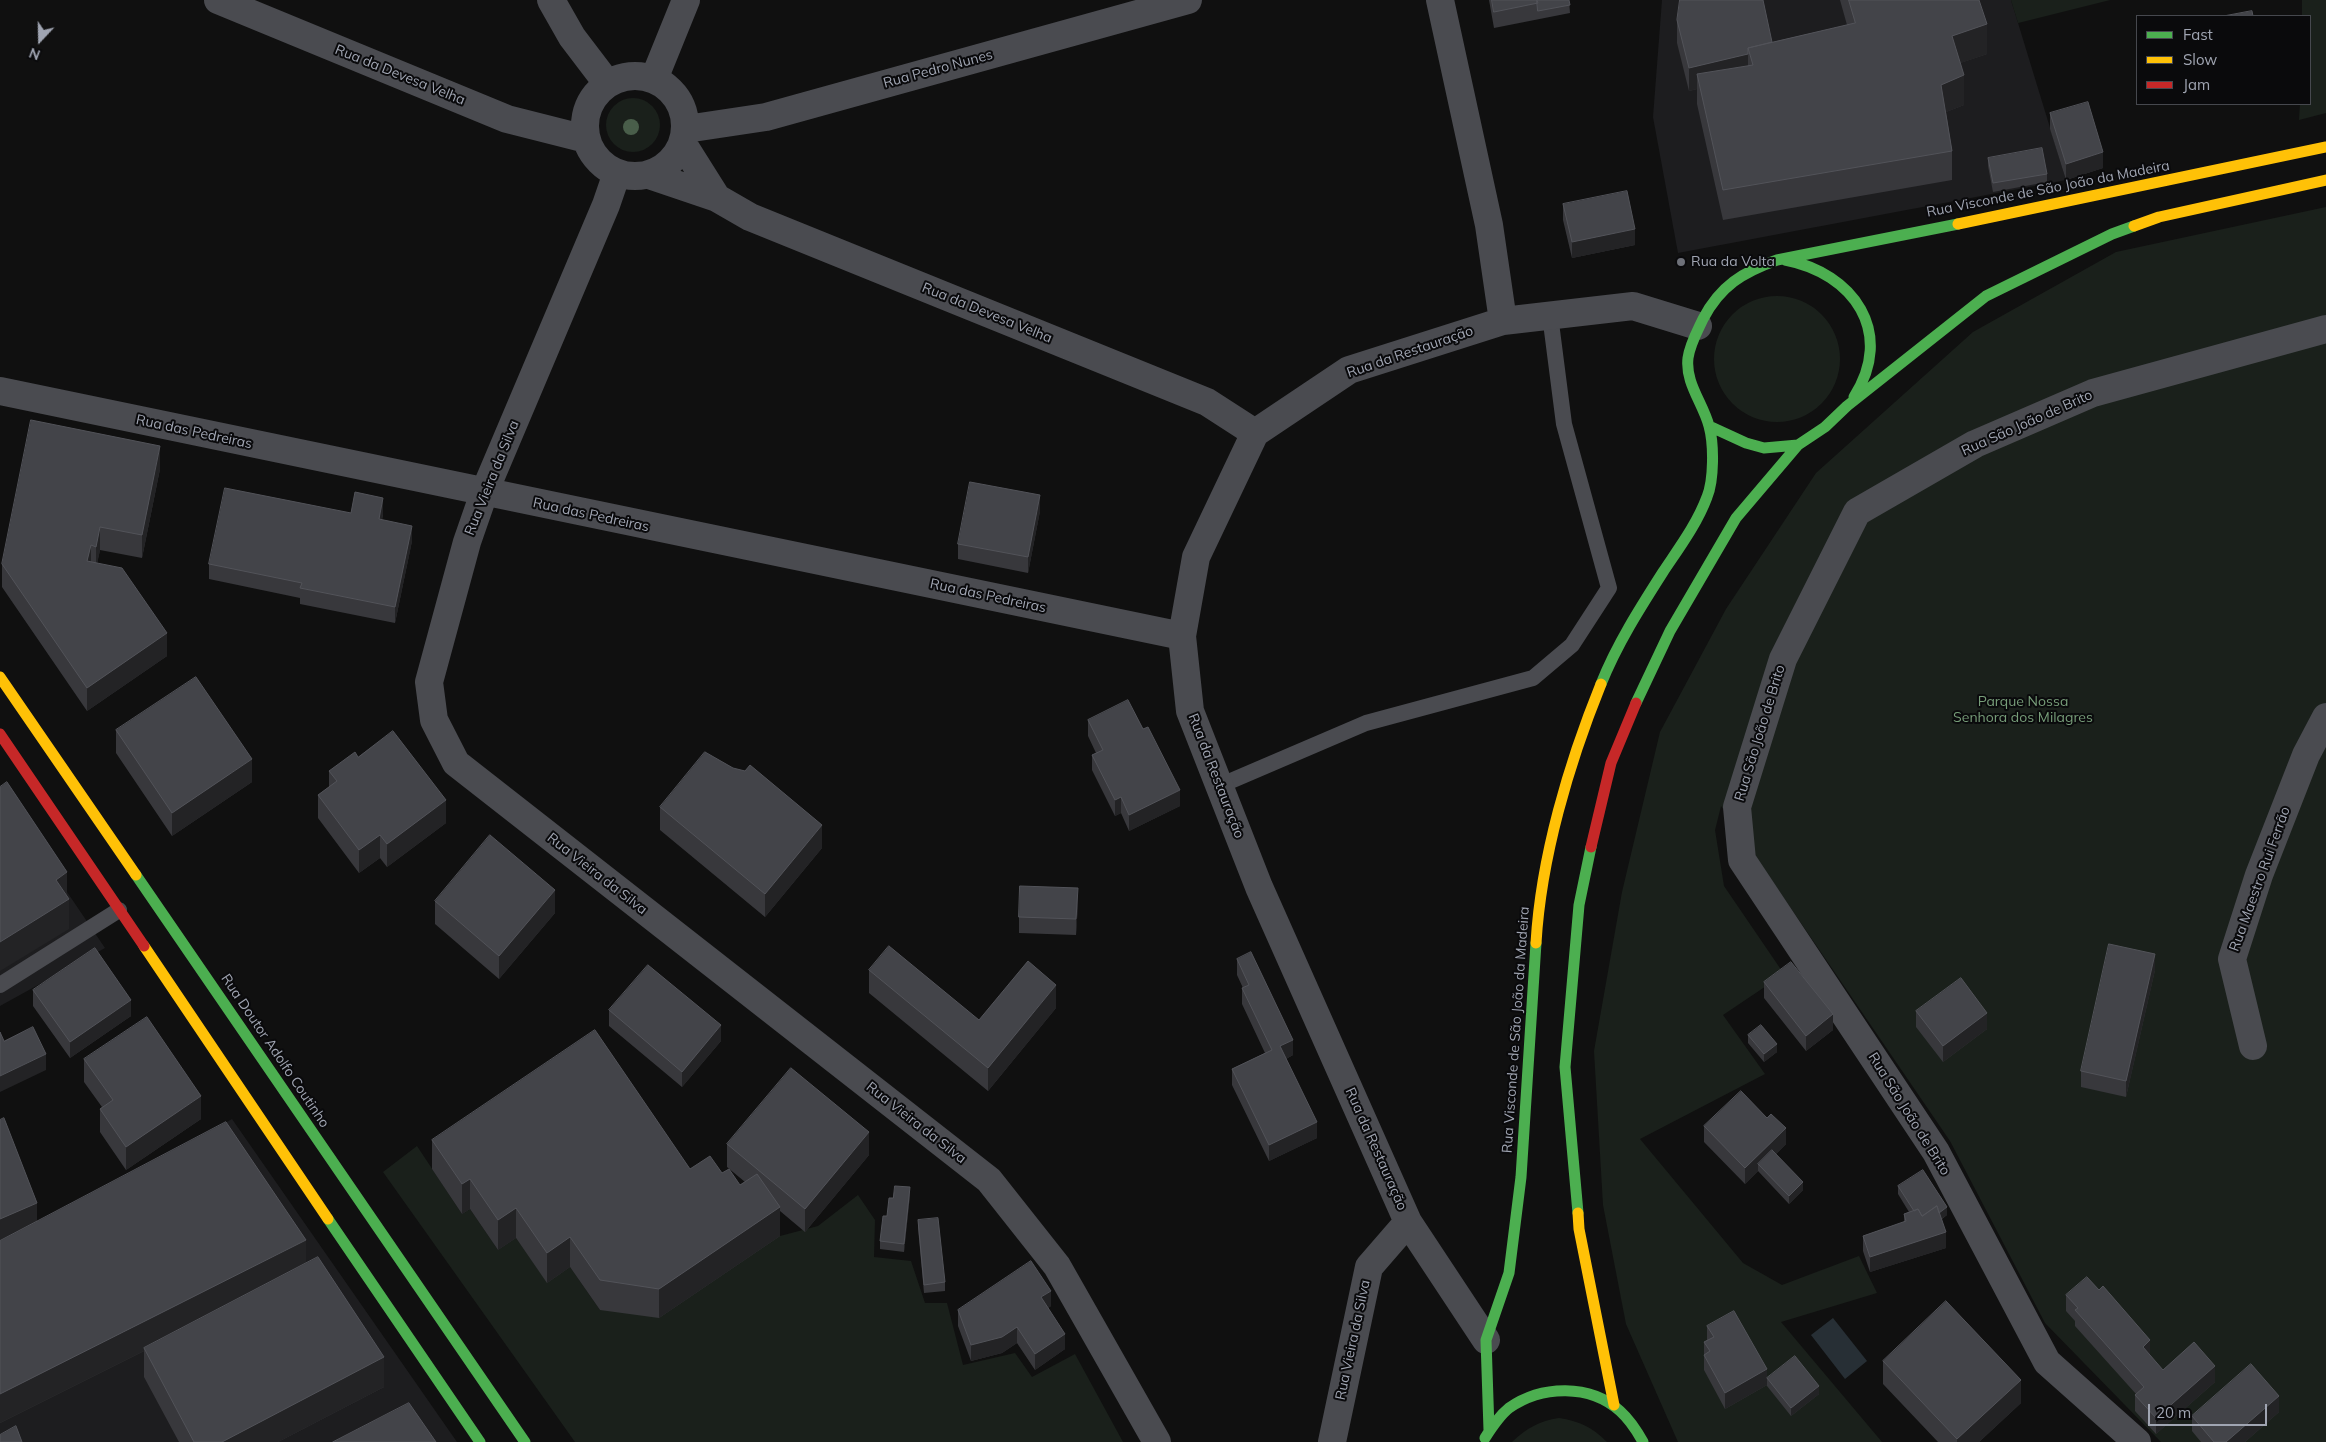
<!DOCTYPE html>
<meta charset="utf-8">
<style>
body{margin:0}
#map{position:relative;width:2326px;height:1442px;overflow:hidden;background:#101010;font-family:Mulish,sans-serif}
canvas{display:block}
.legend{position:absolute;left:2136px;top:15px;width:175px;height:90px;box-sizing:border-box;background:#0a0a0c;border:1px solid #46484e;margin:0;padding:6px 9px;list-style:none;font-size:15px;color:#a0a5b2}
.legend li{display:flex;align-items:center;gap:10px;height:25px}
.legend b{width:25px;border:1px solid #46484e}
.north{position:absolute;left:15px;top:15px;width:50px;height:50px;-webkit-text-stroke:4px #0a0a0c;paint-order:stroke;rotate:201deg;font-size:14px;font-weight:700;line-height:20px;text-align:center;color:#a0a5b2}
.north::after{content:'';display:block;margin:auto;width:18px;height:22px;background:#a0a5b2;clip-path:polygon(50% 0,100% 100%,50% 72%,0 100%)}
.scale{position:absolute;left:2148px;top:1404px;width:119px;height:22px;box-sizing:border-box;border:2px solid #a0a5b2;border-top:0;padding-left:6px;font-size:15px;line-height:18px;white-space:nowrap;color:#a0a5b2;-webkit-text-stroke:4px #0a0a0c;paint-order:stroke}
</style>
<div id="map">
<canvas width="2326" height="1442"></canvas>
<ul class="legend">
<li><b style="height:6px;background:#4caf50"></b>Fast</li>
<li><b style="height:6px;background:#ffc107"></b>Slow</li>
<li><b style="height:6px;background:#c62828"></b>Jam</li>
</ul>
<div class="north">N</div>
<div class="scale">20 m</div>
</div>
<script>
const ctx = document.querySelector('canvas').getContext('2d');
ctx.lineJoin = 'round';
function paint(path, color) { ctx.fillStyle = color; ctx.fill(path, 'evenodd'); }
function stroke(path, color, width, dash) { ctx.strokeStyle = color; ctx.lineWidth = width; ctx.lineCap = dash ? 'butt' : 'round'; ctx.setLineDash(dash || []); ctx.stroke(path); }
function label(font, color, halo, rows, align = 'center') {
  ctx.font = font + ' Mulish,sans-serif'; ctx.lineWidth = 4; ctx.setLineDash([]); ctx.textBaseline = 'middle'; ctx.strokeStyle = halo; ctx.fillStyle = color; for (const [text, x, y, turn = 0] of rows) {
    ctx.save(); ctx.translate(x, y); ctx.rotate((+turn || 0) * Math.PI / 180); ctx.textAlign = isNaN(turn) ? turn : align; if (halo) ctx.strokeText(text, 0, 0); ctx.fillText(text, 0, 0); ctx.restore();
  }
}
paint(new Path2D(`
 M1662,0h349l55,180 -388,73 -25,-136z
 M0,793l105,155 -105,58z
 M232,1119l225,323h-457v-305l37,95z`), '#1d1d1f');
paint(new Path2D(`
 M2011,0h99l-92,23z
 M2302,0h24v113l-27,7 1,-16h10v-88h-8z
 M606 125a27 27 0 1 1 54 0a27 27 0 1 1-54 0Z
 M2326,207v1235h-165l-116,-119 -95,-182 -229,-335 -6,24 9,56 60,88 -61,41 42,59 -125,65 103,124 39,22 77,-29 18,37 -96,29 101,120h-204l-52,-118 -23,-119 -9,-154 28,-159 38,-160 66,-123 90,-136 157,-141 143,-80z
 M1714 359a63 63 0 1 1 126 0a63 63 0 1 1-126 0Z
 M417,1146l45,68 8,-5 28,41 18,-12 31,44 23,-15 30,43 180,-74 38,-10 40,-31 17,25 -1,37 37,4 14,42h22l16,62 52,-12 17,24 43,-23 48,88h-548l-192,-270z
 M1559,1418c20,3 33,9 48,24h-95c15,-14 27,-21 47,-24z`), '#1a201b');
paint(new Path2D(`
 M1833,1318l34,43 -22,18 -34,-44z`), '#272f35');
stroke(new Path2D(`
 M1219,786l147,-63 167,-45 39,-33 37,-57 -45,-164 -14,-109
 M0,985l119,-75`), '#4a4b50', 16);
stroke(new Path2D(`
 M218,0l289,119 79,20
 M551,0l21,37 35,46
 M1440,0l49,225 14,96
 M585 126a50 50 0 1 1 100 0a50 50 0 1 1-100 0Z
 M654,79l32,-79
 M686,129l80,-12 422,-117
 M683,144l34,54
 M617,173l-11,32 -122,288 -17,49 -38,140 5,38 22,43 533,417 68,86 100,176
 M649,175l68,23 33,19 457,185 48,31
 M0,391l1182,245
 M2253,1046l-21,-87 27,-84 47,-120 20,-38
 M1486,1340l-78,-118 -149,-335 -69,-176 -8,-75 14,-79 59,-124 94,-63 154,-49 130,-15 65,20
 M1332,1442l37,-175 39,-45
 M2137,1442l-90,-80 -111,-210 -194,-292 -5,-53 46,-148 74,-147 118,-68 118,-51 233,-64`), '#4a4b50', 28);
stroke(new Path2D(`
 M1785,260c69,13 110,73 69,137
 M1709,426l37,17 18,5 34,-3 27,-18 22,-21 139,-110 126,-62 22,-8
 M1601,684c16,-40 39,-76 62,-112 16,-24 34,-48 44,-75 7,-17 7,-53 2,-71 -6,-23 -24,-43 -21,-68 2,-14 9,-26 15,-39 17,-33 40,-47 74,-59l181,-36
 M1636,703l34,-72 66,-113 62,-73
 M136,875l389,567
 M1578,1213l-13,-146 14,-162 12,-58
 M328,1219l152,223
 M1489,1430l-3,-90 23,-67 12,-96 15,-234
 M1485,1438c7,-11 14,-22 24,-30 33,-23 81,-24 111,3 10,9 17,20 23,31`), '#4caf50', 11);
stroke(new Path2D(`
 M1958,224l368,-77
 M2134,226l25,-9 167,-37
 M0,677l136,198
 M1536,943c5,-86 33,-180 65,-259
 M144,946l184,273
 M1578,1213l1,16 35,176`), '#ffc107', 11);
stroke(new Path2D(`
 M0,734l144,212
 M1591,847l20,-84 25,-60`), '#c62828', 11);
ctx.fillStyle = '#495e4a';
for (const [x, y] of [
 [631,127]
]) { ctx.beginPath(); ctx.arc(x, y, 8, 0, 2 * Math.PI); ctx.fill(); }
paint(new Path2D(`
 M1489,0h80l1,13 -76,15z
 M1840,0h139l8,54 -27,9 4,42 -18,7 6,39v29l-229,40 -26,-116v-15l-8,2 -12,-48v-23l95,22 75,-17z
 M2050,113l53,55 -37,12 -16,-51z
 M1988,158l59,16v8l-54,10 -5,-26z
 M1563,204l72,41 -63,13 -9,-38z
 M160,469l-18,89 -42,-8 -3,13 70,93 -80,55 -85,-124v-23z
 M1040,511l-12,62 -70,-14v-15z
 M351,513l32,1 -1,6 30,21 -17,82 -95,-19v-6l-91,-19v-15z
 M1088,720l92,86 -51,25 -8,-18 -6,3 -23,-46v-15l4,-2 -8,-17z
 M116,730l136,52 -80,54 -56,-83z
 M358,757l88,66 -59,44 -7,-9 -21,15 -41,-55v-23l11,-8v-16z
 M660,807l162,41 -57,69 -105,-87z
 M435,901l120,12 -56,66 -64,-55z
 M1078,904l-2,31 -57,-2v-16z
 M1237,959l56,96 -7,4 31,79 -48,23 -37,-76v-16l33,-16 -23,-49v-16h1l-6,-13z
 M869,970l110,50 77,-12 -68,83 -119,-98z
 M2155,970l-29,127 -45,-10v-16z
 M1764,982l69,48 -27,21 -42,-53z
 M33,990l98,26 -61,42 -37,-52z
 M609,1010l112,31 -39,46 -73,-61z
 M1916,1011l71,18 -44,33 -27,-35z
 M1748,1035l29,17 -13,10 -16,-19z
 M84,1059l117,60 -75,51 -26,-38v-23l2,-2 -18,-25z
 M0,1120l37,101 269,42 78,124 -106,55h-99l-35,-65v-26l-144,72z
 M1704,1126l82,18 -10,10 27,36 -14,14 -31,-33 -13,13 -41,-42z
 M432,1140l290,33 18,12 5,-3 -18,-15v-23l142,11 -64,77 -25,-21v25l-121,82 -59,-8 -30,-43 -23,16 -31,-45 -18,12 -28,-41 -8,5 -30,-45z
 M1898,1186l49,29 -5,4 4,29 -76,24 -7,-21v-15l41,-14v-8l5,-2 -11,-18z
 M910,1195l-6,57 -24,-3v-8l13,-43z
 M918,1220l27,62v9l-21,2 -6,-65z
 M2066,1295l97,75 52,12 -59,52 -21,-23v-16l1,-1 -61,-68v-5l-9,-10z
 M1051,1306l-3,2 17,41 -30,21 -18,-27 -15,10 -31,8 -13,-35v-16z
 M1707,1326l60,59 -42,24 -21,-39v-28l3,-2z
 M1883,1361l138,42 -42,39h-41l-55,-58z
 M1767,1378l52,16 -28,22 -24,-30z
 M2279,1412l-34,30h-44l-9,-11v-15z`), '#38383c');
paint(new Path2D(`
 M1987,24v30l-35,12v-30z
 M1748,54v23l-51,-3v15l-8,2v-23z
 M1964,75v30l-23,9v-29z
 M2103,152v16l-37,12v-16z
 M1635,229v16l-63,13v-16z
 M160,446v23l-18,89v-23z
 M1040,495v16l-12,62v-16z
 M383,498v16l-4,21v-16z
 M412,526v15l-17,82v-16z
 M100,527v23l-4,20v-23z
 M91,545v23l-4,-7z
 M167,633v23l-80,55v-23z
 M252,759v23l-80,54v-23z
 M1180,790v16l-51,25v-16z
 M1121,797v16l-6,3v-16z
 M446,800v23l-59,44v-23z
 M822,825v23l-57,69v-23z
 M380,835v23l-21,15v-23z
 M67,872v28l2,-1v30l-69,42v-29l56,-62z
 M1078,888v16l-2,31v-16z
 M555,890v23l-56,66v-23z
 M2155,954v16l-29,127v-16z
 M1056,985v23l-68,83v-23z
 M131,1000v16l-61,42v-16z
 M1987,1013v16l-44,33v-16z
 M1833,1014v16l-27,21v-15z
 M721,1025v16l-39,46v-15z
 M1293,1040v15l-13,7v-16z
 M1777,1044v8l-13,10v-8z
 M46,1054v16l-46,22v-16z
 M201,1096v23l-75,51v-23z
 M1317,1122v16l-48,23v-16z
 M1786,1128v16l-24,24 -4,-4v7l-13,13v-16z
 M869,1132v23l-64,77v-23z
 M470,1179v30l-8,5v-30z
 M1803,1182v8l-14,14v-8z
 M910,1187v8l-6,57v-8z
 M37,1203v29l-37,17v-30z
 M780,1207v29l-121,82v-29z
 M1947,1207v8l-25,17v-8z
 M516,1208v30l-18,12v-30z
 M1946,1232v16l-76,24v-15z
 M570,1237v30l-23,16v-30z
 M306,1240v29l-162,79v3l-144,72v-29z
 M1051,1291v15l-10,7v-16z
 M1017,1327v16l-15,10 -31,8v-16z
 M1065,1334v15l-30,21v-16z
 M2150,1340v16l-7,-9z
 M384,1357v30l-106,55h-56z
 M2215,1366v16l-59,52v-16z
 M1767,1369v16l-42,24v-16z
 M2021,1380v23l-42,39h-22v-3z
 M1819,1386v8l-28,22v-8z
 M2279,1396v16l-34,30h-19z`), '#232325');
const building = new Path2D(`
 M1492,0h45l1,3 -44,9z
 M1537,0h32l1,5 -32,6z
 M1680,0h83l9,42 -24,6v6l-59,14 -12,-48z
 M1849,0h130l8,24 -35,12 12,39 -23,10 11,66 -229,39 -26,-116 56,-9 -5,-17 107,-25z
 M2252,11l1,5h-29z
 M2088,102l15,50 -37,12 -16,-51z
 M2042,148l5,26 -54,9 -5,-25z
 M1627,191l8,38 -63,13 -9,-38z
 M31,420l129,26 -18,89 -42,-8 -4,20 -5,-2 -4,16 35,7 45,65 -80,55 -85,-124z
 M970,482l70,13 -12,62 -70,-13z
 M225,488l126,25 4,-21 28,6 -4,21 33,7 -17,81 -95,-19 2,-5 -93,-19z
 M196,677l56,82 -80,54 -56,-83z
 M1128,700l15,29 5,-2 32,63 -51,25 -8,-18 -6,3 -23,-45 11,-5 -15,-30z
 M393,731l53,69 -59,44 -7,-9 -21,15 -41,-55 19,-14 -8,-10 26,-19 3,5z
 M705,752l28,16 12,3 5,-6 72,60 -57,69 -105,-87z
 M7,782l60,90 -11,8 13,19 -69,43v-155z
 M490,835l65,55 -56,66 -64,-55z
 M1020,886l58,2 -2,31 -57,-2z
 M2109,944l46,10 -29,127 -45,-10z
 M889,946l90,74 49,-59 28,24 -68,83 -119,-98z
 M95,948l36,52 -61,42 -37,-52z
 M1251,952l42,88 -13,6 37,76 -48,23 -37,-76 40,-19 -30,-62 7,-3 -12,-26z
 M1791,962l42,52 -27,22 -42,-54z
 M648,965l73,60 -39,47 -73,-62z
 M1961,978l26,35 -44,33 -27,-35z
 M147,1017l54,79 -75,51 -26,-38 13,-9 -29,-41z
 M1761,1025l16,19 -13,10 -16,-19z
 M33,1027l13,27 -46,22v-44l4,9z
 M595,1030l95,139 20,-13 12,17 7,-4 11,16 17,-11 23,33 -121,82 -59,-9 -30,-43 -23,16 -31,-45 -18,12 -28,-41 -8,5 -30,-44z
 M791,1068l78,64 -64,77 -78,-65z
 M1741,1091l26,27 4,-4 15,14 -41,40 -41,-42z
 M4,1118l33,85 -37,16v-99z
 M226,1122l80,118 -306,154v-153z
 M1772,1150l31,32 -14,14 -31,-32z
 M1923,1170l24,37 -8,6 -2,-7 -15,10 -4,-7 -4,2 -16,-25z
 M895,1186l15,1 -6,57 -24,-3 3,-25h4l2,-18h4z
 M1937,1206l9,26 -76,25 -7,-21 43,-15 -2,-7 14,-5 4,7z
 M938,1218l7,64 -21,3 -6,-65z
 M318,1257l66,100 -162,85h-28l-50,-94z
 M1031,1261l20,30 -10,6 24,37 -30,20 -18,-27 -15,10 -31,8 -13,-35z
 M2087,1277l12,13 4,-4 47,54 -7,7 20,23 31,-28 21,24 -59,52 -21,-23 9,-8 -69,-77 3,-2 -12,-13z
 M1946,1301l75,79 -64,59 -74,-78z
 M1734,1311l33,58 -42,24 -21,-38 6,-4 -6,-9 10,-5 -7,-11z
 M1795,1356l24,30 -28,22 -24,-30z
 M2251,1364l28,32 -53,46h-12l-22,-26z
 M409,1403l27,39h-103z
 M16,1426l6,16h-22v-7z`);
paint(building, '#434449');
stroke(building, '#525359', 1);
for (const [x, y, r, color] of [
 [1681,262,5,"#6e7179"]
]) { const dot = new Path2D(); dot.arc(x, y, r, 0, 2 * Math.PI); ctx.fillStyle = color; ctx.fill(dot); stroke(dot, '#0a0a0c', 2); }
label('14px', '#a0a5b2', '#0a0a0c', [
 ["Rua Pedro Nunes",938,69,-15],
 ["Rua da Devesa Velha",400,75,22],
 ["Rua Visconde de São João da Madeira",2048,189,-11],
 ["Rua da Devesa Velha",987,313,22],
 ["Rua da Restauração",1410,352,-19],
 ["Rua São João de Brito",2027,423,-24],
 ["Rua das Pedreiras",194,432,12],
 ["Rua Vieira da Silva",492,478,-68],
 ["Rua das Pedreiras",591,515,12],
 ["Rua das Pedreiras",988,596,12],
 ["Rua São João de Brito",1760,733,-73],
 ["Rua da Restauração",1216,776,69],
 ["Rua Vieira da Silva",597,874,38],
 ["Rua Maestro Rui Ferrão",2260,879,-70],
 ["Rua Visconde de São João da Madeira",1516,1030,-86],
 ["Rua Doutor Adolfo Coutinho",275,1051,56],
 ["Rua São João de Brito",1909,1114,58],
 ["Rua Vieira da Silva",916,1123,38],
 ["Rua da Restauração",1376,1149,66],
 ["Rua Vieira da Silva",1353,1340,-78]
]);
label('14px', '#a0a5b2', '#0a0a0c', [
 ["Rua da Volta",1691,262]
], 'left');
label('14px', '#779d79', '#0a0a0c', [
 ["Parque Nossa",2023,702],
 ["Senhora dos Milagres",2023,718]
]);
</script>
